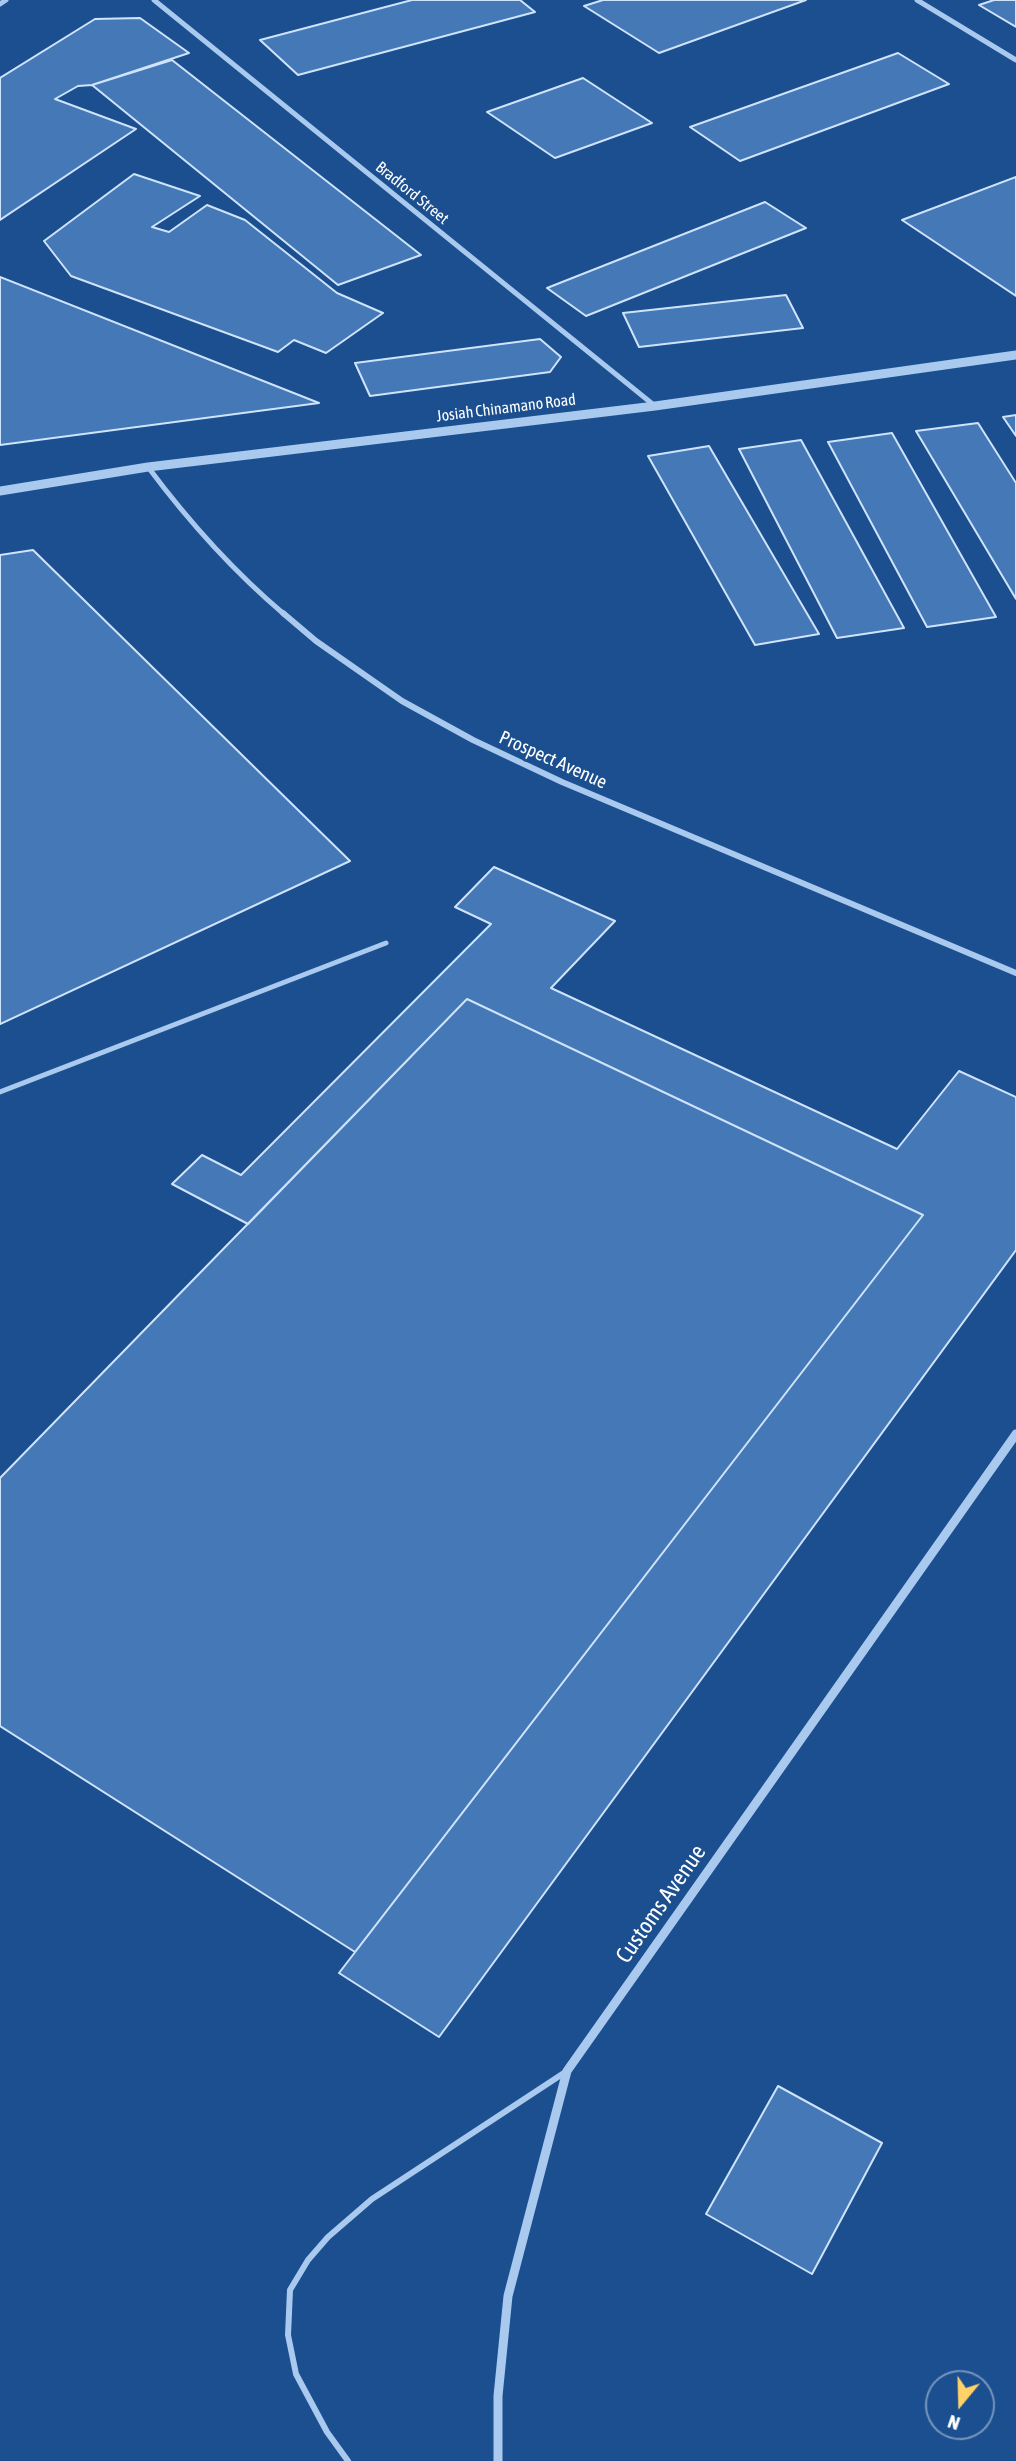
<!DOCTYPE html>
<style>
body{margin:0}
#map{position:relative;width:1016px;height:2461px;overflow:hidden;background:#1b4f8f;font-family:"Asap Condensed",sans-serif}
canvas{display:block}
.north{position:absolute;left:925px;top:2370px;width:70px;height:70px;box-sizing:border-box;background:#1b4f8f;border:2px solid #7695bc;border-radius:50%;rotate:199deg;font-size:19px;font-weight:700;line-height:28px;text-align:center;color:#fff}
.north::after{content:'';display:block;margin:auto;width:24px;height:32px;background:#ffd166;clip-path:polygon(50% 0,100% 100%,50% 72%,0 100%)}
</style>
<div id="map">
<canvas width="1016" height="2461"></canvas>
<div class="north">N</div>
</div>
<script>
const ctx = document.querySelector('canvas').getContext('2d');
ctx.lineJoin = 'round';
function paint(path, color) { ctx.fillStyle = color; ctx.fill(path, 'evenodd'); }
function stroke(path, color, width, dash) { ctx.strokeStyle = color; ctx.lineWidth = width; ctx.lineCap = dash ? 'butt' : 'round'; ctx.setLineDash(dash || []); ctx.stroke(path); }
function label(font, color, halo, rows, align = 'center') {
  ctx.font = font + ' "Asap Condensed",sans-serif'; ctx.lineWidth = 6; ctx.setLineDash([]); ctx.textBaseline = 'middle'; ctx.strokeStyle = halo; ctx.fillStyle = color; for (const [text, x, y, turn = 0] of rows) {
    ctx.save(); ctx.translate(x, y); ctx.rotate((+turn || 0) * Math.PI / 180); ctx.textAlign = isNaN(turn) ? turn : align; if (halo) ctx.strokeText(text, 0, 0); ctx.fillText(text, 0, 0); ctx.restore();
  }
}
const building = new Path2D(`
 M412,0h108l15,12 -237,63 -38,-35z
 M603,0h203l-147,53 -75,-47z
 M994,0h22v27l-37,-22z
 M140,18l49,35 -97,32 -14,1 -23,13 81,30 -136,91v-142l95,-59z
 M898,53l51,31 -209,77 -50,-34z
 M172,60l249,195 -83,30 -246,-200z
 M583,78l69,45 -97,35 -68,-46z
 M134,174l66,22 -48,31 17,5 38,-27 38,15 92,73 46,20 -57,40 -32,-13 -16,12 -207,-76 -27,-35z
 M1016,177v119l-114,-76z
 M765,202l41,26 -220,88 -39,-28z
 M0,277l319,126 -319,42z
 M786,295l17,33 -164,19 -16,-34z
 M540,339l21,18 -11,15 -180,24 -15,-33z
 M1016,415v21l-13,-19z
 M978,423l38,60v116l-100,-168z
 M892,433l104,184 -69,10 -99,-185z
 M801,440l103,188 -67,10 -98,-189z
 M709,446l110,188 -64,11 -107,-189z
 M33,550l317,311 -350,163v-469z
 M494,867l121,54 -64,67 346,161 62,-78 57,26v153l-577,787 -100,-64 584,-758 -456,-216 -219,225 -76,-40 30,-29 39,20 250,-251 -36,-17z
 M467,999l456,216 -568,737 -355,-226v-248z
 M778,2086l104,57 -70,131 -106,-60z`);
paint(building, '#4478b7');
stroke(building, '#cfe3fa', 2);
stroke(new Path2D(`
 M0,1092l386,-149`), '#a9c9ee', 5);
stroke(new Path2D(`
 M348,2461l-21,-29 -31,-58 -8,-39 2,-45 18,-30 20,-23 44,-38 195,-128`), '#a9c9ee', 6);
stroke(new Path2D(`
 M154,0l501,406
 M917,0l99,60
 M0,4l6,-4
 M148,467c41,55 85,104 137,148`), '#a9c9ee', 5);
stroke(new Path2D(`
 M283,613l33,28 86,60 71,39 89,42 454,191`), '#a9c9ee', 6);
stroke(new Path2D(`
 M498,2461v-65l10,-100 59,-225 449,-637`), '#a9c9ee', 9);
stroke(new Path2D(`
 M0,491l148,-24 507,-61 361,-51`), '#a9c9ee', 9);
label('16px', '#fff', '#1b4f8f', [
 ["Bradford Street",412,193,39],
 ["Josiah Chinamano Road",506,408,-7]
]);
label('19px', '#fff', '#1b4f8f', [
 ["Prospect Avenue",553,760,24]
]);
label('23px', '#fff', '#1b4f8f', [
 ["Customs Avenue",661,1904,-55]
]);
</script>
